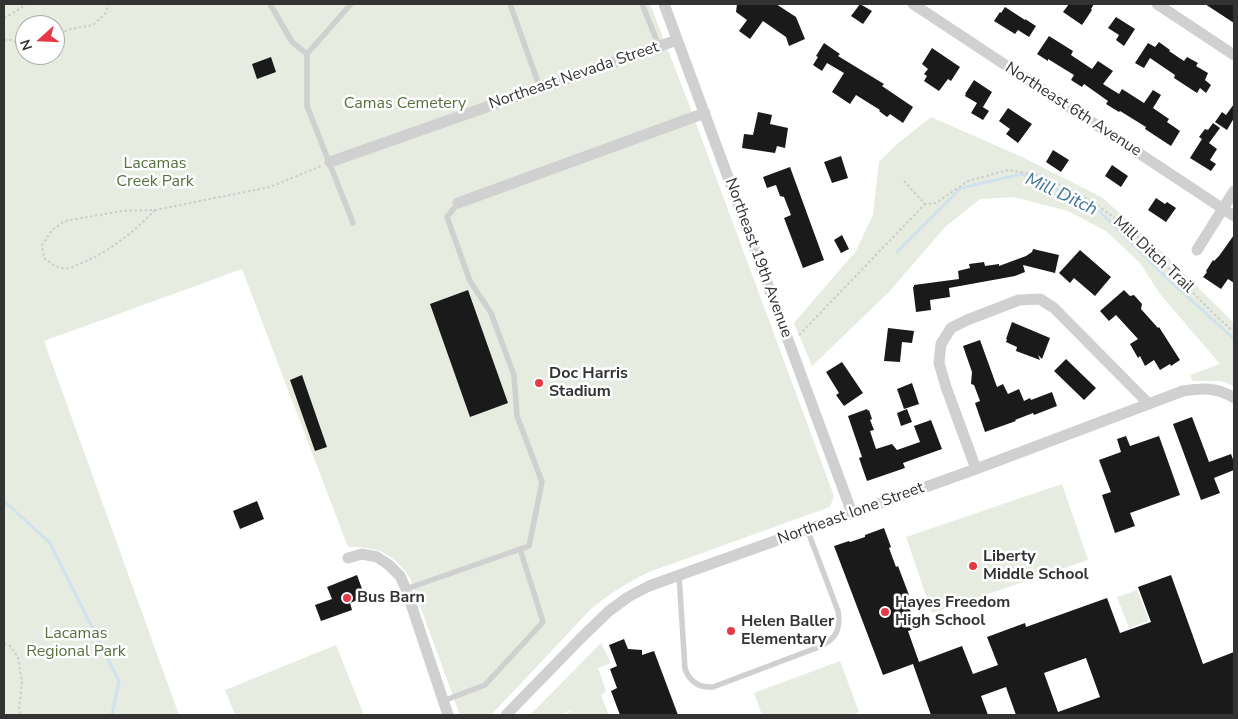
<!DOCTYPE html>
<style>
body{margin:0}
#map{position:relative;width:1238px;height:719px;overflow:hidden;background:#fff;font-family:"Nunito Sans",sans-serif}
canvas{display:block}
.frame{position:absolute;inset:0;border:5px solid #333;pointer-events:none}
.north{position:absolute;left:15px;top:15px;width:50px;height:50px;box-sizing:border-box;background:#fff;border:1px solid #adadad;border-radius:50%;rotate:250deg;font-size:14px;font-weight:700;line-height:20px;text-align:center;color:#333}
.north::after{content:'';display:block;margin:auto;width:18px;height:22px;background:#e63946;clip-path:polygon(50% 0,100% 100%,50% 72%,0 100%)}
</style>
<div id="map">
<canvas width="1238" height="719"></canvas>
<div class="frame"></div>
<div class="north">N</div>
</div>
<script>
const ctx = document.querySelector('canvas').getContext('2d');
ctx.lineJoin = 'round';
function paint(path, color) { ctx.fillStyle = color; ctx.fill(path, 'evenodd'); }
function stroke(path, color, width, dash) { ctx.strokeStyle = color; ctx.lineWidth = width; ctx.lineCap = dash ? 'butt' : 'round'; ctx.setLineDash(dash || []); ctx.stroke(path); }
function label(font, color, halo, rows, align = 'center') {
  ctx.font = font + ' "Nunito Sans",sans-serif'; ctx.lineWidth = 5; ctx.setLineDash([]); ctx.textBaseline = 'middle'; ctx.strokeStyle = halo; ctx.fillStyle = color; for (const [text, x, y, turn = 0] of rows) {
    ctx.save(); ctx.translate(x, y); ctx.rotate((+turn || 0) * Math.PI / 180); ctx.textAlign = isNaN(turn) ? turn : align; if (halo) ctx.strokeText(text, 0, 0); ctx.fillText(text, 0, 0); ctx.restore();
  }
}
paint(new Path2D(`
 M4,4h646l40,103 144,389 -4,11 -181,65c-21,10 -40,22 -58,37l-100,106h-31l-51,-139c-19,-24 -30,-29 -61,-29l-106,-278 -198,72 135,374h-175zM25,25h30v30h-30z
 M931,117l93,41 79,40 61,56 70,69v63l-13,-5h-28l-3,-6 30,-11 -60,-70 -20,-31 -34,-32 -38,-20 -54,-14 -34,2 -35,28 -56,65 -77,74 -18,-43 62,-72 17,-36 6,-53 17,-17z
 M1062,484l26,76 -156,53 -26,-76z
 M1137,590l12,31 -20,7 -12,-31z
 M601,643l10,20 -13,5 8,23 -5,4 8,20h-45l7,-4v-1l-9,5h-32z
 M336,645l28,70h-129l-10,-25z
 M840,661l19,51 -7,3h-90l-8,-22z`), '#e6ecdf');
stroke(new Path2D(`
 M897,252l64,-64 61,-14 73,33 72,71 67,61
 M4,501l46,42 69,138 -7,34`), '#cfe2ee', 3);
paint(new Path2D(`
 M737,4h39l20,13 9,22 -16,7 -3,-9 -23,-16 -13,18 -11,-8 8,-11 -11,-8z
 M860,4l12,7 -9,13 -12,-8z
 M1069,4h25l-3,5 1,1 -10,15 -19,-13z
 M1205,4h29v19z
 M1005,7l20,13v-1l11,7 -7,11 -11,-7 -3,4 -21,-13 6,-9 1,1z
 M1116,17l19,12 -11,17 -8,-6 3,-5 -11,-7z
 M1049,36l24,15 -2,4 21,14 6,-8 15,10 -10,13 16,10 3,-5 22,14 9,-13 8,5 -8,13 16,11 -2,3 13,9 -9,15 -26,-17 1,-2 -26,-16 -1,1 -13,-8 2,-3 -24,-17 -2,3 -11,-7 3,-5 -26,-16v2l-11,-7z
 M1159,42l11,8 -1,1 15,10 3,-4 11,6 -2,3 12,7 -3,7 6,5 -5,8 -6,-5 -3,5 -23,-15 1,-3 -25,-17 -6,10 -9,-5 13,-20 7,4z
 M824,43l16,11 -2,2 46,28 -2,2 31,21 -10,16 -13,-9 -3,3 -8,-6 1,-1 -24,-15 -6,9 -18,-12 12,-19 -17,-10 -5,8 -9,-6 5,-8 -2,-1z
 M932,48l28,19 -9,14 -3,-2 -9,12 -15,-10 3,-5 -3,-2 4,-5 -6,-5z
 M271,57l5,15 -19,7 -5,-15z
 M974,80l18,12 -9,15 -5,-3 11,7 -6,9 -12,-7 6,-10 -12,-7 1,-2h-1z
 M1234,104v14l-7,12 -12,-8 7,-10 4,3z
 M1008,108l24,16 -14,19 -12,-9 4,-5 -11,-8z
 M758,112l14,3 -2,9 18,4 -3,20 -8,-2 -2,7 -33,-5 2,-14 9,1z
 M1213,123l7,5 -11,15 8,6 -7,11 6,4 -5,7 -21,-13 12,-19 -3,-2 6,-8 3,1z
 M1053,150l16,10 -8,12 -15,-10z
 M841,156l7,22 -16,5 -8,-21z
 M1112,165l16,11 -7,11 -16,-11z
 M790,167l34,93 -21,8 -19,-50 7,-3 -7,-18 -4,-1 -4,-11 -9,3 -4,-11z
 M1156,198l9,6 2,-2 9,6 -10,14 -18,-12z
 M842,235l7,14 -8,4 -7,-13z
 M1234,235v48l-6,-4 -7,10 -18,-12 4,-5 -1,-1 7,-11 1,1 5,-5z
 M1033,249l26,6 -4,18 -32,-8 2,7 -10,4 -66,12 1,9 -20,3 1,10 -15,2 -3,-25h1v-2l45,-6 -1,-8 12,-3 -1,-4 15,-2 1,4 14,-2v2l27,-10 6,-4z
 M1080,250l31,27 -16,19 -21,-18 -4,5 -11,-10z
 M468,290l40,113 -38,14 -40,-113z
 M1124,290l6,6 4,-1 8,9 -1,5 17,19 1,-1 21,33 -9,6 -1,-2 -10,6 -6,-10 -9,6 -5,-10 -2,2 -8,-14 8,-5 -22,-24 -7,6 -9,-10z
 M1012,322l38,16 -8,21 -4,-4 2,5 -24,-9 1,-4 -11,-5 1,-3h-1z
 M888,328l26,3 -2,12 -10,-1 -2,20 -16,-1z
 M980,340l17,47 6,-3 5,10 11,-5 5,12 6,-3 1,2 21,-8 5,14 -23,9 -1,-2 -18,7 1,1 -31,11 -10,-29 5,-2 -6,-16 -3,-1 1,-12 -9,-26z
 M1066,359l30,29 -12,12 -30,-29z
 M842,362l21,31 -19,13 -8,-11 3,-2 -13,-21z
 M302,375l25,72 -12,4 -25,-71z
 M912,383l7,21 -15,5 -7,-20z
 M867,409l1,2 1,-1 3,9 -2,1 4,10 -4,1 6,18 16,-5 5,6 23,-8 -6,-16 17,-6 11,29 -39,14 2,5 -38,13 -8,-23 3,-1 -14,-41z
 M907,409l5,13 -11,4 -4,-13z
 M1192,417l17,45 22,-8 3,8v8l-20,8 6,15 -19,7 -28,-76z
 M1126,436l4,10 29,-10 21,59 -50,18 5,13 -20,7 -13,-38 9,-3 -12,-32 22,-8 -4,-13z
 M257,501l7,18 -24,10 -7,-18z
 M884,528l7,19 -2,1 7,19 2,-1 11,29 -4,2 12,31 -9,3 11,31 43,-16 11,28 25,-9 -11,-28 38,-14 1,4 81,-29 13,35 31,-11 -13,-35 33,-12 32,89 31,-12v63h-218l-10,-28 -25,9 7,19h-57l-18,-51 -30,11 -49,-129 15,-5 1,1 15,-5v-2zM1086,658l14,39 -42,15 -14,-39z
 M357,575l8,22 -15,6 2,7 -31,11 -6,-16 17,-6 -5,-12z
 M624,639l4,10 14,1v5l12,-4 24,64h-58l-9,-24 6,-3 -7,-19 7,-3 -8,-21z`), '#1a1a1a');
stroke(new Path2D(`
 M4,18l9,-5 14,-9
 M55,35l16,-6 22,-4 12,-11 3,-8v-2
 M4,40h7l14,6
 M904,181l21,23 11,-1 32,-22 40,-11 36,6 47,25 39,28 84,85 20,18
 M155,210c-21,22 -47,43 -76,54 -3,1 -7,4 -11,4 -10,2 -17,-5 -24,-10l-2,-13 10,-15 13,-9 57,-10 33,-1 115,-23 51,-21
 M799,335l126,-131
 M4,644l6,2 8,11 4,25 -3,26 2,7`), '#cdcdcd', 2, [2.5, 2.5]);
stroke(new Path2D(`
 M270,4l22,38 15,12
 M351,4l-44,50v52l46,117
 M510,4l30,84
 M642,4l17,42
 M679,575l6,94c5,13 14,19 28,18l106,-40c17,-8 22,-17 19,-36l-31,-82
 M406,589l123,-43 13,-64 -25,-66 -3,-41 -23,-62 -21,-32 -23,-64 11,-14
 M443,701l42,-16 58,-63 -23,-73`), '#d0d0d0', 5.5);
stroke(new Path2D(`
 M664,4l188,509
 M913,4l321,212
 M1157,4l77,51
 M330,162l347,-122
 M458,203l247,-90
 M1197,250l37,-59
 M976,469l-30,-82 -7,-24 2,-19 10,-16 16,-8 52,-20 21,-1 14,9 95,96
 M348,558l14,-4 15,3 12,8 11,11 6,13 42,126
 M506,715l77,-79 26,-25 19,-14 21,-11 327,-117 207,-78c19,-3 34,-4 51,7`), '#d0d0d0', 11);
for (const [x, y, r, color] of [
 [539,383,5,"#e63946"],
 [973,566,5,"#e63946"],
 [347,598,5,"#e63946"],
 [885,612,5,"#e63946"],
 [731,631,5,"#e63946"]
]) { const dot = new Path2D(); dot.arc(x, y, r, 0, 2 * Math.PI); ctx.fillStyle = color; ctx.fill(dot); stroke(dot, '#fff', 2); }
label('16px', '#333', '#fff', [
 ["Northeast Nevada Street",574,76,-19],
 ["Northeast 6th Avenue",1073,110,33],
 ["Mill Ditch Trail",1153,255,43],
 ["Northeast 19th Avenue",758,258,70],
 ["Northeast Ione Street",851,514,-20]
]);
label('16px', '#56703f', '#fff', [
 ["Camas Cemetery",405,104],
 ["Lacamas",155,164],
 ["Creek Park",155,182],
 ["Lacamas",76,634],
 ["Regional Park",76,652]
]);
label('bold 16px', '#333', '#fff', [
 ["Doc Harris",549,374],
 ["Stadium",549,392],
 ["Liberty",983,557],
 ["Middle School",983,575],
 ["Bus Barn",357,598],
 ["Hayes Freedom",895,603],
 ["High School",895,621],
 ["Helen Baller",741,622],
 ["Elementary",741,640]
], 'left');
label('italic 18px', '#3f7597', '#fff', [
 ["Mill Ditch",1061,195,25]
]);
</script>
